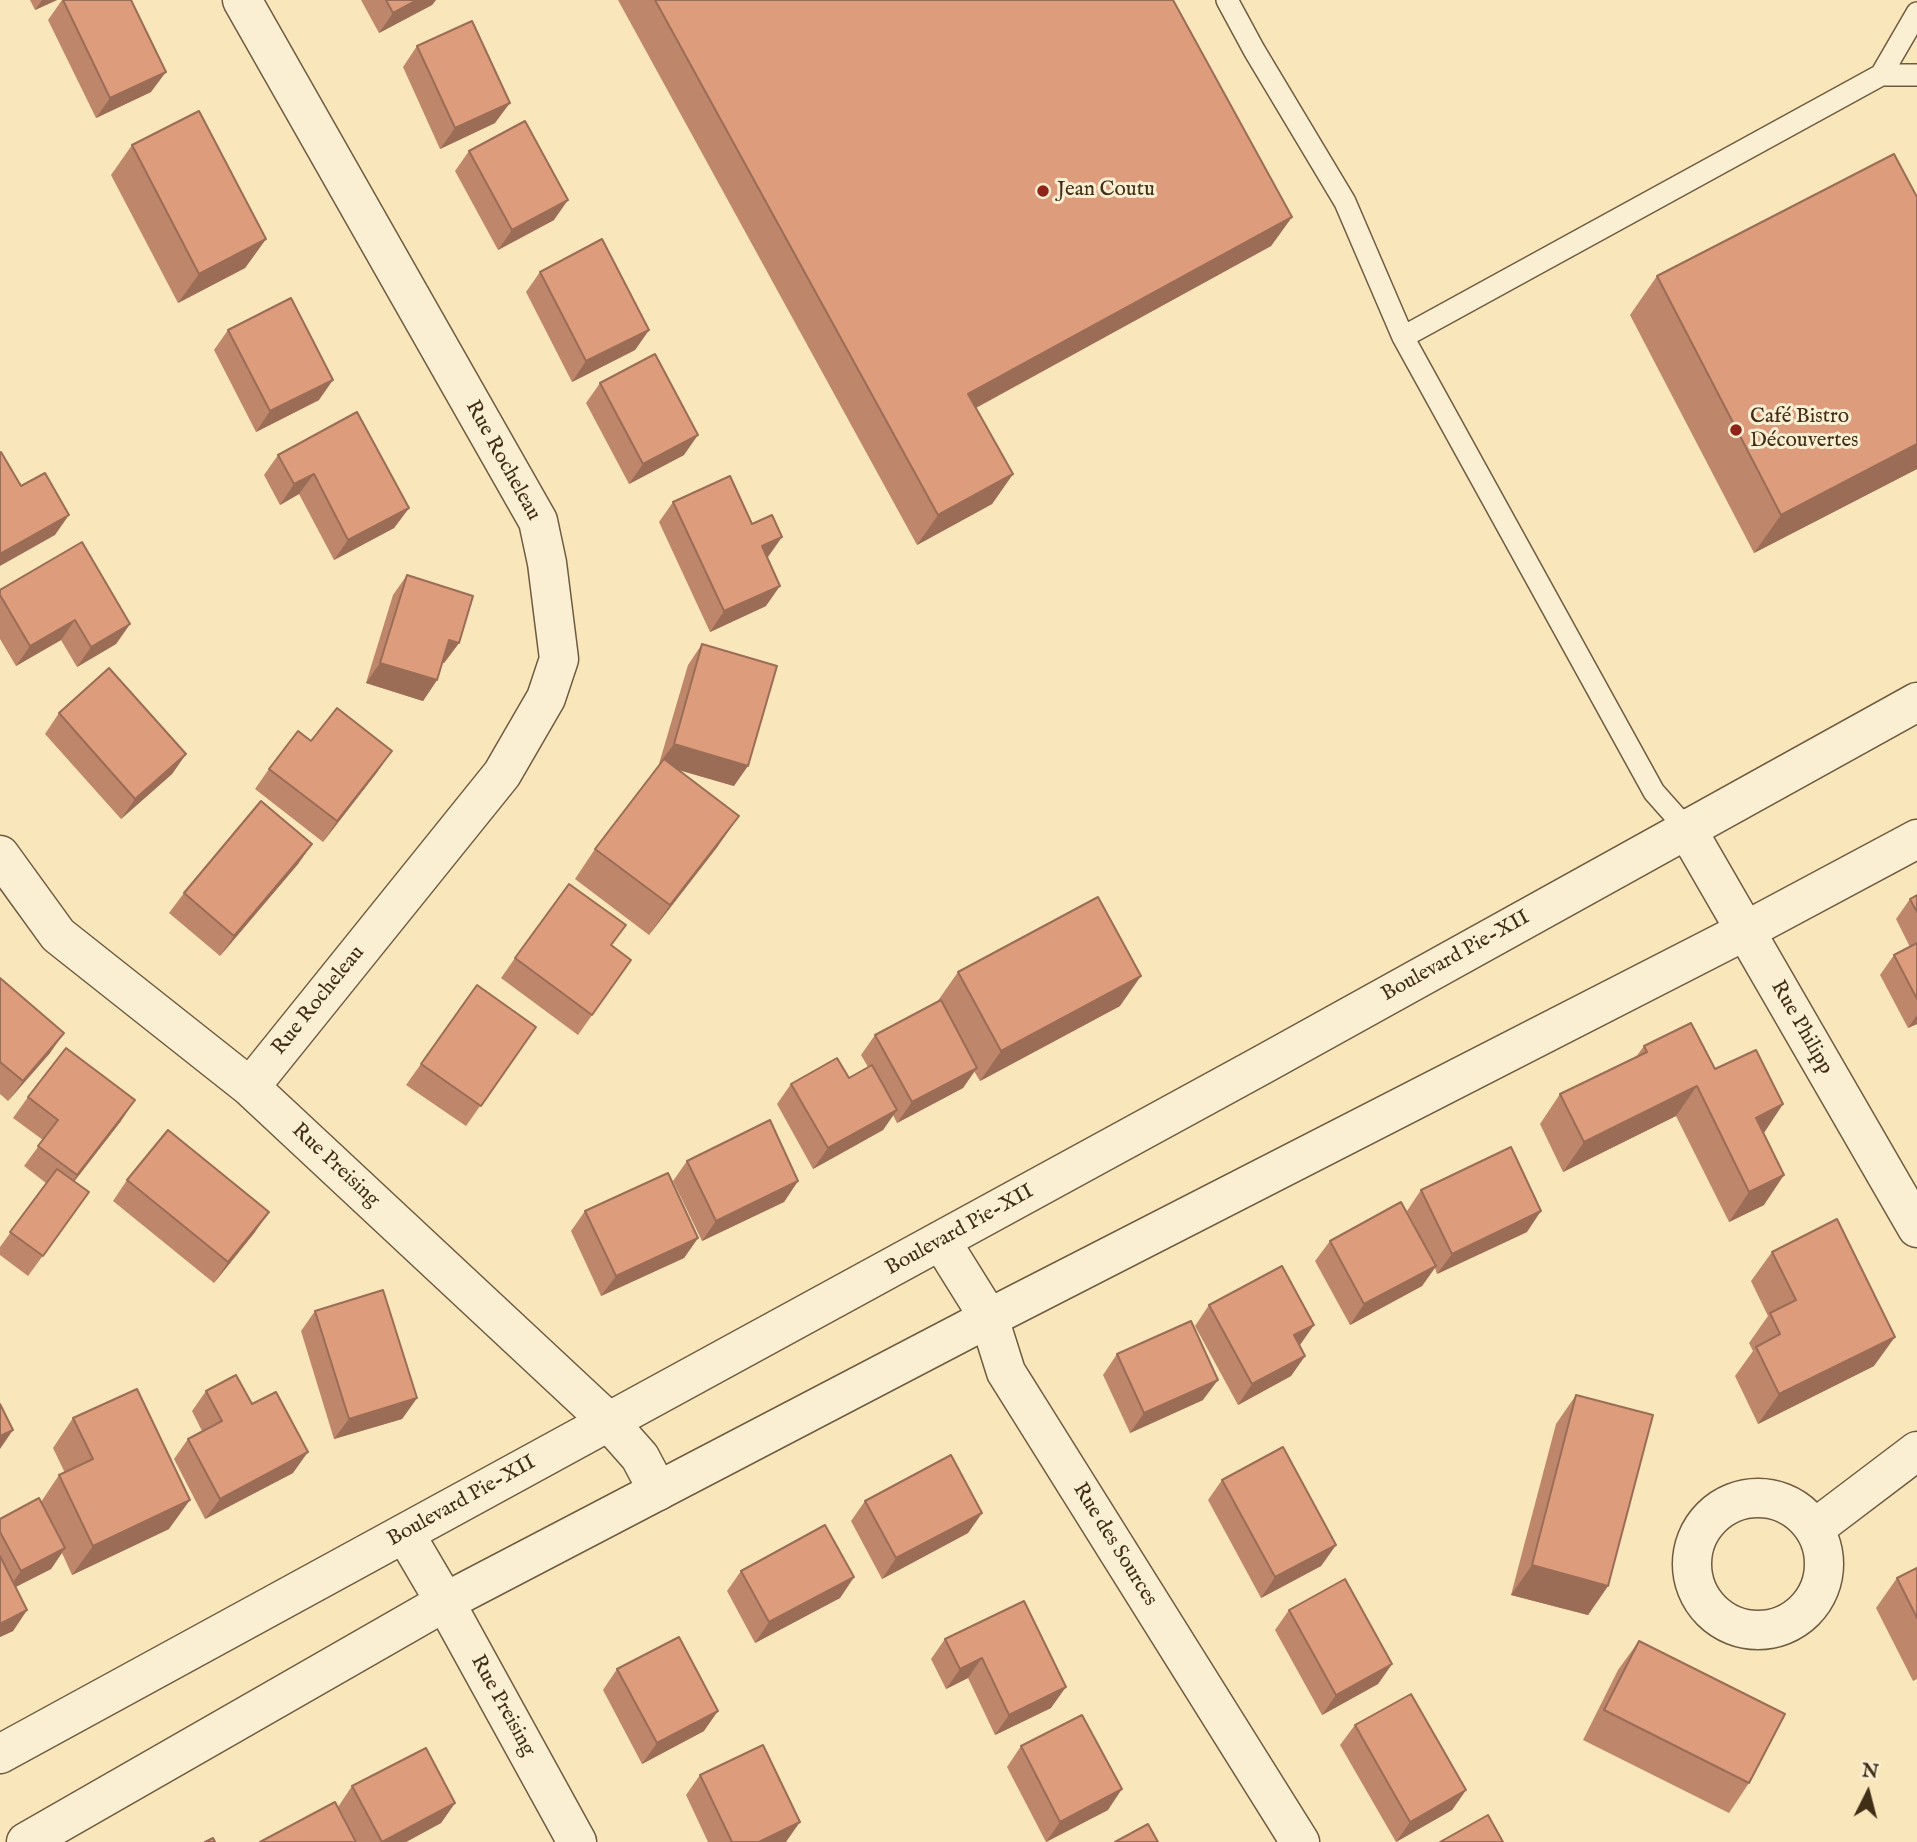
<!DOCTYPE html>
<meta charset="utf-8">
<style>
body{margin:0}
#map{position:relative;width:1917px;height:1842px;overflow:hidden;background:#f9e6bb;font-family:"IM FELL English",serif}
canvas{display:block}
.north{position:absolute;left:1833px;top:1758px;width:70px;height:70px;-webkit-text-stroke:5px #fbefd3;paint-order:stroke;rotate:6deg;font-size:19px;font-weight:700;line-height:28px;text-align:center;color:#412e17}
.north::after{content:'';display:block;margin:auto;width:24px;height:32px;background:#412e17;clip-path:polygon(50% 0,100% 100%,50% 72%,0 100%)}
</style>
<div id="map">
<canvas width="1917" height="1842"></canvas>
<div class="north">N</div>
</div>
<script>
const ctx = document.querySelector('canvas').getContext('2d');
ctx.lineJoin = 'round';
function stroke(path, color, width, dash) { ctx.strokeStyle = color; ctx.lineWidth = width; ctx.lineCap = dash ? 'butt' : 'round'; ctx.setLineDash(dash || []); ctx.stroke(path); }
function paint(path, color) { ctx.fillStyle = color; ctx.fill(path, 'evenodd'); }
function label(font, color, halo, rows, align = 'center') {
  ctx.font = font + ' "IM FELL English",serif'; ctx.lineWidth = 6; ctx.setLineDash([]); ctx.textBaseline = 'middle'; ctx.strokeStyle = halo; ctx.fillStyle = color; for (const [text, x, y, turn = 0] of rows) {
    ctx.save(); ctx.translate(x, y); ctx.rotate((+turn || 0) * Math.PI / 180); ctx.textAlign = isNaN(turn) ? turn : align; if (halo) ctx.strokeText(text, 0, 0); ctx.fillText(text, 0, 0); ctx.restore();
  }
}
const service = new Path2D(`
 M1227,0l27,50 91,152 58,135 251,455 32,36
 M1881,75l36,-62
 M1403,337l478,-262h36`);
const minor = new Path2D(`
 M242,0l296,521 9,42 12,96 -13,39 -44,76 -252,313
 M1686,828l231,400
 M0,855l58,80 192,152 359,335 31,35 18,34
 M941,1241l48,77 17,54 294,470
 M1692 1564a66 66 0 1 1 132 0a66 66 0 1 1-132 0Z
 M1814,1529l103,-78
 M405,1534l40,68 132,240`);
const tertiary = new Path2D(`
 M0,1754l1262,-689 655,-363
 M26,1842l419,-240 544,-284 756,-387 172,-92`);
stroke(service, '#6f5c40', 24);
stroke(minor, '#6f5c40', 41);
stroke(tertiary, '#6f5c40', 41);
stroke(service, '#fbefd3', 21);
stroke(minor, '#fbefd3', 38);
stroke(tertiary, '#fbefd3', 38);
paint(new Path2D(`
 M30,0h27l-22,10z
 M62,0h69l20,92 -55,26 -48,-98z
 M361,0h75l-4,5 -53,28z
 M618,0h555l119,217 -21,29 -295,162 37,66 -21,30 -75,41z
 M417,46l78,77 -55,26 -37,-82z
 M132,145l134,94 -21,29 -67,35 -67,-128z
 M469,151l85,69 -56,30 -43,-79z
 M1917,197v272l-163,84 -124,-238 27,-39z
 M540,272l109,58 -14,20 -63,32 -46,-90z
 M228,330l91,70 -63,32 -42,-82z
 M600,383l84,72 -55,29 -43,-81z
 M278,455l131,53 -15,20 -60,32 -35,-66 -19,11 -16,-30z
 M673,502l79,22 30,13 -15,20 -1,49 -56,26 -51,-110z
 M407,575l52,68 -15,20 -2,-1 -5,18 -14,21 -57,-18 27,-88z
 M0,590l130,34 -14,20 -39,23 -16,-27 -45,26 -16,-27z
 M702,644l32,142 -56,-16 40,76 -69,89 -74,-56 20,-30 65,-84 -1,-1 29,-99z
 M59,713l127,41 -14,20 -51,45 -76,-85z
 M311,741l67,30 -55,71 -68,-53 14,-20z
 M312,844l-14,20 -78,92 -51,-43 15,-20z
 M1917,895v129l-9,4 -28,-53 14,-20 16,-8 -14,-28 14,-20z
 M611,946l20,14 -53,75 -77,-57 14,-20z
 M958,972l162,34 -140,75 -6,-10 -11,17 -66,35 -4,-8 -10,15 -70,39 -36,-65 14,-20 58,-6 19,-11 -7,-12 14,-20 62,-33z
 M0,978l50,75 -42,48 -8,-7z
 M477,985l59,42 -70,99 -60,-41z
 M1644,1046l71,23 68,35 -19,29v72l-35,17 -53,-106 -113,56 -23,-48 20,-30 76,-37z
 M28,1097l93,24 -47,60 1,31 -47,64 -28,-21v-8l46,-64 -22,-17 19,-26 -30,-22z
 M687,1161l111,20 -14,21 -82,39 -29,-60z
 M127,1180l128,52 -41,51 -101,-82z
 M1421,1190l106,42 -90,42 -2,-6 -13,18 -72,39 -35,-64 15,-20 85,-15 -8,-15z
 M585,1211l113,27 -14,20 -83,38 -30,-65z
 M1772,1252l102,114 -116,58 -23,-48 18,-25 -4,-8 19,-27 -17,-35z
 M1209,1305l90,40 6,11 -14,20 -53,29 -43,-79z
 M315,1311l102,87 -15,21 -68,20 -33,-108z
 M1117,1354l86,46 -73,33 -27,-58z
 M206,1391l46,13 41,69 -88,46 -31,-60 14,-20 14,-8 -10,-20z
 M1576,1395l32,191 -20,29 -77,-20 45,-171z
 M73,1418l96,111 -97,46 -10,-22 -11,16 -36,18 12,23 -14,21 -13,6v-118l41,-17 18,-27 6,-2 -12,-25z
 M1222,1480l114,65 -15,21 -60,32 -53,-98z
 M865,1501l117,12 -14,20 -86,46 -31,-58z
 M1917,1568v111l-4,2 -37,-73 21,-30z
 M741,1571l113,6 -14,21 -85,45 -28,-52z
 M1024,1601l27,107 -56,27 -27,-57 -22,11 -15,-30 14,-20z
 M1289,1610l103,54 -14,20 -56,31 -47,-85z
 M1639,1641l110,142 -20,30 -146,-73 35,-70z
 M617,1669l87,62 -62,33 -39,-74z
 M1355,1725l111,65 -14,20 -56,32 -56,-97z
 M1021,1746l87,64 -62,32 -39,-75z
 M700,1775l86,67h-78l-22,-47z
 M352,1786l103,17 -14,20 -35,19h-49l-19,-35z`), '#be866b');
paint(new Path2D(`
 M42,0h15l-22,10z
 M417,0h19l-4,5 -53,28 14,-20z
 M166,72l-15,20 -55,26 14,-20z
 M510,103l-15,20 -55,26 15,-21z
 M568,200l-14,20 -56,30 14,-20z
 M1292,217l-21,29 -323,177 20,-29z
 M266,239l-21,29 -67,35 21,-29z
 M649,330l-14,20 -63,32 14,-21z
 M333,380l-14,20 -63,32 14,-21z
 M698,435l-14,20 -55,29 14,-20z
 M1917,444v25l-163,84 27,-38z
 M314,474l-15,20 -19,11 14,-21z
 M1013,474l-21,30 -75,41 21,-30z
 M409,508l-15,20 -60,32 14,-20z
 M69,515l-14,20 -55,31v-12z
 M782,537l-14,20 -20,10 14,-21z
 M780,586l-14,20 -56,26 14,-21z
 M75,620l-14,20 -45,26 14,-20z
 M130,624l-14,20 -39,23 14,-20z
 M449,640l10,3 -15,20 -9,-3z
 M380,663l57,17 -14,21 -57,-18z
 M674,744l74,22 -14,20 -75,-22z
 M392,751l-14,20 -55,71 14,-21z
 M186,754l-14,20 -51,45 14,-20z
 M739,816l-21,30 -69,89 21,-30z
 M312,844l-14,20 -78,92 14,-20z
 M1141,976l-21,30 -140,75 21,-30z
 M1917,1015v9l-9,4z
 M64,1033l-14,20 -42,48 15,-20z
 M977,1068l-14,20 -66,35 15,-21z
 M1697,1086l-21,30 -113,56 21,-30z
 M135,1100l-14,21 -58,75 14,-21z
 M1783,1104l-20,30 -7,-16z
 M897,1110l-14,20 -70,39 15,-21z
 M1784,1175l-20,30 -35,17 20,-30z
 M798,1181l-14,21 -82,39 14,-20z
 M1541,1211l-14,21 -90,42 15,-20z
 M269,1212l-14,20 -41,51 14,-21z
 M698,1238l-14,20 -83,38 15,-20z
 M1436,1266l-14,20 -72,39 14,-21z
 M1314,1325l-14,20 -6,-10z
 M1895,1337l-21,29 -116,58 21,-30z
 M1305,1356l-14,20 -53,29 14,-21z
 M1218,1380l-15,20 -73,33 14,-20z
 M417,1398l-15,21 -68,20 15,-20z
 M13,1430l-13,19v-13z
 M308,1452l-15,21 -88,46 15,-20z
 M190,1500l-21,29 -97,46 21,-29z
 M982,1513l-14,20 -86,46 14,-21z
 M1336,1545l-15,21 -60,32 14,-21z
 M65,1548l-14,21 -45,23 15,-21z
 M1532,1565l76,21 -20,29 -77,-20z
 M854,1577l-14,21 -85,45 14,-21z
 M27,1610l-14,21 -13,6v-13z
 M982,1658l-14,20 -22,11 14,-20z
 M1392,1664l-14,20 -56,31 14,-20z
 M1066,1687l-15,21 -56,27 14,-20z
 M718,1711l-14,20 -62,33 15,-21z
 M1122,1789l-14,21 -62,32 14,-20z
 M1466,1790l-14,20 -56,32 14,-20z
 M455,1803l-14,20 -35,19h-24z
 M800,1822l-14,20h-27z`), '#9b6d57');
const building = new Path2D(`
 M63,0h68l35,72 -56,26z
 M386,0h31l-24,13z
 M655,0h518l119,217 -324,177 45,80 -75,41z
 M472,21l38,82 -55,25 -38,-82z
 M199,111l67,128 -67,35 -67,-129z
 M525,121l43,79 -56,30 -43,-79z
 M1894,154l23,43v247l-136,71 -124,-239z
 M602,239l47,91 -63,31 -46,-89z
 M291,298l42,82 -63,31 -42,-81z
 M655,354l43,81 -55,29 -43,-81z
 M357,412l52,96 -61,32 -34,-66 -20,10 -16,-29z
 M1,452l20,34 24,-13 24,42 -69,39v-101z
 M730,476l22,48 20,-9 10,22 -20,9 18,40 -56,25 -51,-109z
 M82,542l48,82 -39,23 -16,-27 -45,26 -30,-51v-5z
 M407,575l66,21 -14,47 -10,-3 -12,40 -57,-17z
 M702,644l75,22 -29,100 -74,-22z
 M109,668l77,86 -51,45 -76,-86z
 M337,708l55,43 -55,70 -68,-52 29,-38 13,10z
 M664,759l75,57 -69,89 -75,-56z
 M261,801l51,43 -78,92 -50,-43z
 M569,884l57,41 -15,20 20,15 -39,55 -77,-57z
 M1917,895v17l-7,-13z
 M1098,897l43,79 -140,75 -43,-79z
 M1917,943v56l-23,-44z
 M0,978l64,55 -41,48 -23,-19z
 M477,985l59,42 -55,79 -60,-42z
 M941,1000l36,68 -65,34 -37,-67z
 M1691,1023l24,46 41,-19 27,54 -27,14 28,57 -35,17 -52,-106 -113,56 -24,-48 87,-42 -3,-6z
 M66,1048l69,52 -58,75 -39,-29 20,-26 -30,-23z
 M837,1058l12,20 23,-13 25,45 -69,38 -37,-64z
 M770,1120l28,61 -82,40 -29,-60z
 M168,1130l101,82 -41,50 -101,-82z
 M1511,1147l30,64 -89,43 -31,-64z
 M57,1169l32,23 -46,64 -33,-24z
 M668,1173l30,65 -82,38 -31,-65z
 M1401,1202l35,64 -72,38 -34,-63z
 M1837,1219l58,118 -116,57 -23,-47 24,-13 -10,-21 26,-13 -24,-48z
 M1282,1266l32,59 -20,10 11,21 -53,28 -43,-79z
 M383,1290l34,108 -68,21 -34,-108z
 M1191,1321l27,59 -74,33 -27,-59z
 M236,1375l16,29 24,-12 32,60 -88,47 -32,-60 34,-18 -16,-30z
 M137,1389l53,111 -97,46 -34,-71 34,-16 -20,-41z
 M1576,1395l77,20 -45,171 -76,-21z
 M0,1404l13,26 -13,6z
 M1283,1447l53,98 -61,32 -53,-97z
 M951,1455l31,58 -86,45 -31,-57z
 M39,1498l26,50 -44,23 -21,-39v-13z
 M825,1525l29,52 -85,45 -28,-51z
 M0,1556l27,54 -27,14z
 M1917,1568v50l-20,-40z
 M1345,1579l47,85 -56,31 -47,-85z
 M1024,1601l42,86 -57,28 -27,-57 -22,11 -15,-30z
 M679,1637l39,74 -61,32 -40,-74z
 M1639,1641l146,73 -36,69 -145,-73z
 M1411,1694l55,96 -56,32 -55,-97z
 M1082,1715l40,74 -62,33 -39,-76z
 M763,1745l37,77 -41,20h-27l-32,-67z
 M426,1748l29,55 -73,39 -30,-56z
 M335,1802l21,40h-96z
 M1488,1815l15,27h-63z
 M1148,1824l10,18h-43z
 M213,1838l2,4h-10z`);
paint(building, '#dd9c7c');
stroke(building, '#9b6d57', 2);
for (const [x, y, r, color] of [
 [1043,191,7,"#8f2418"],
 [1736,430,7,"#8f2418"]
]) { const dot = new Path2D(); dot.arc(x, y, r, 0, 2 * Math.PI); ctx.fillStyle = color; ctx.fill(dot); stroke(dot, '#fbefd3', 2.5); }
label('21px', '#412e17', '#fbefd3', [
 ["Jean Coutu",1057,191],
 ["Café Bistro",1750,418],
 ["Découvertes",1750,442]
], 'left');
label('21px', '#412e17', '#fbefd3', [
 ["Rue Rocheleau",502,461,61],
 ["Boulevard Pie-XII",1456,957,-29],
 ["Rue Rocheleau",319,1001,-51],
 ["Rue Philipp",1801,1028,60],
 ["Rue Preising",335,1166,43],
 ["Boulevard Pie-XII",960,1231,-29],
 ["Boulevard Pie-XII",462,1502,-29],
 ["Rue des Sources",1114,1545,58],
 ["Rue Preising",502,1706,61]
]);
</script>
